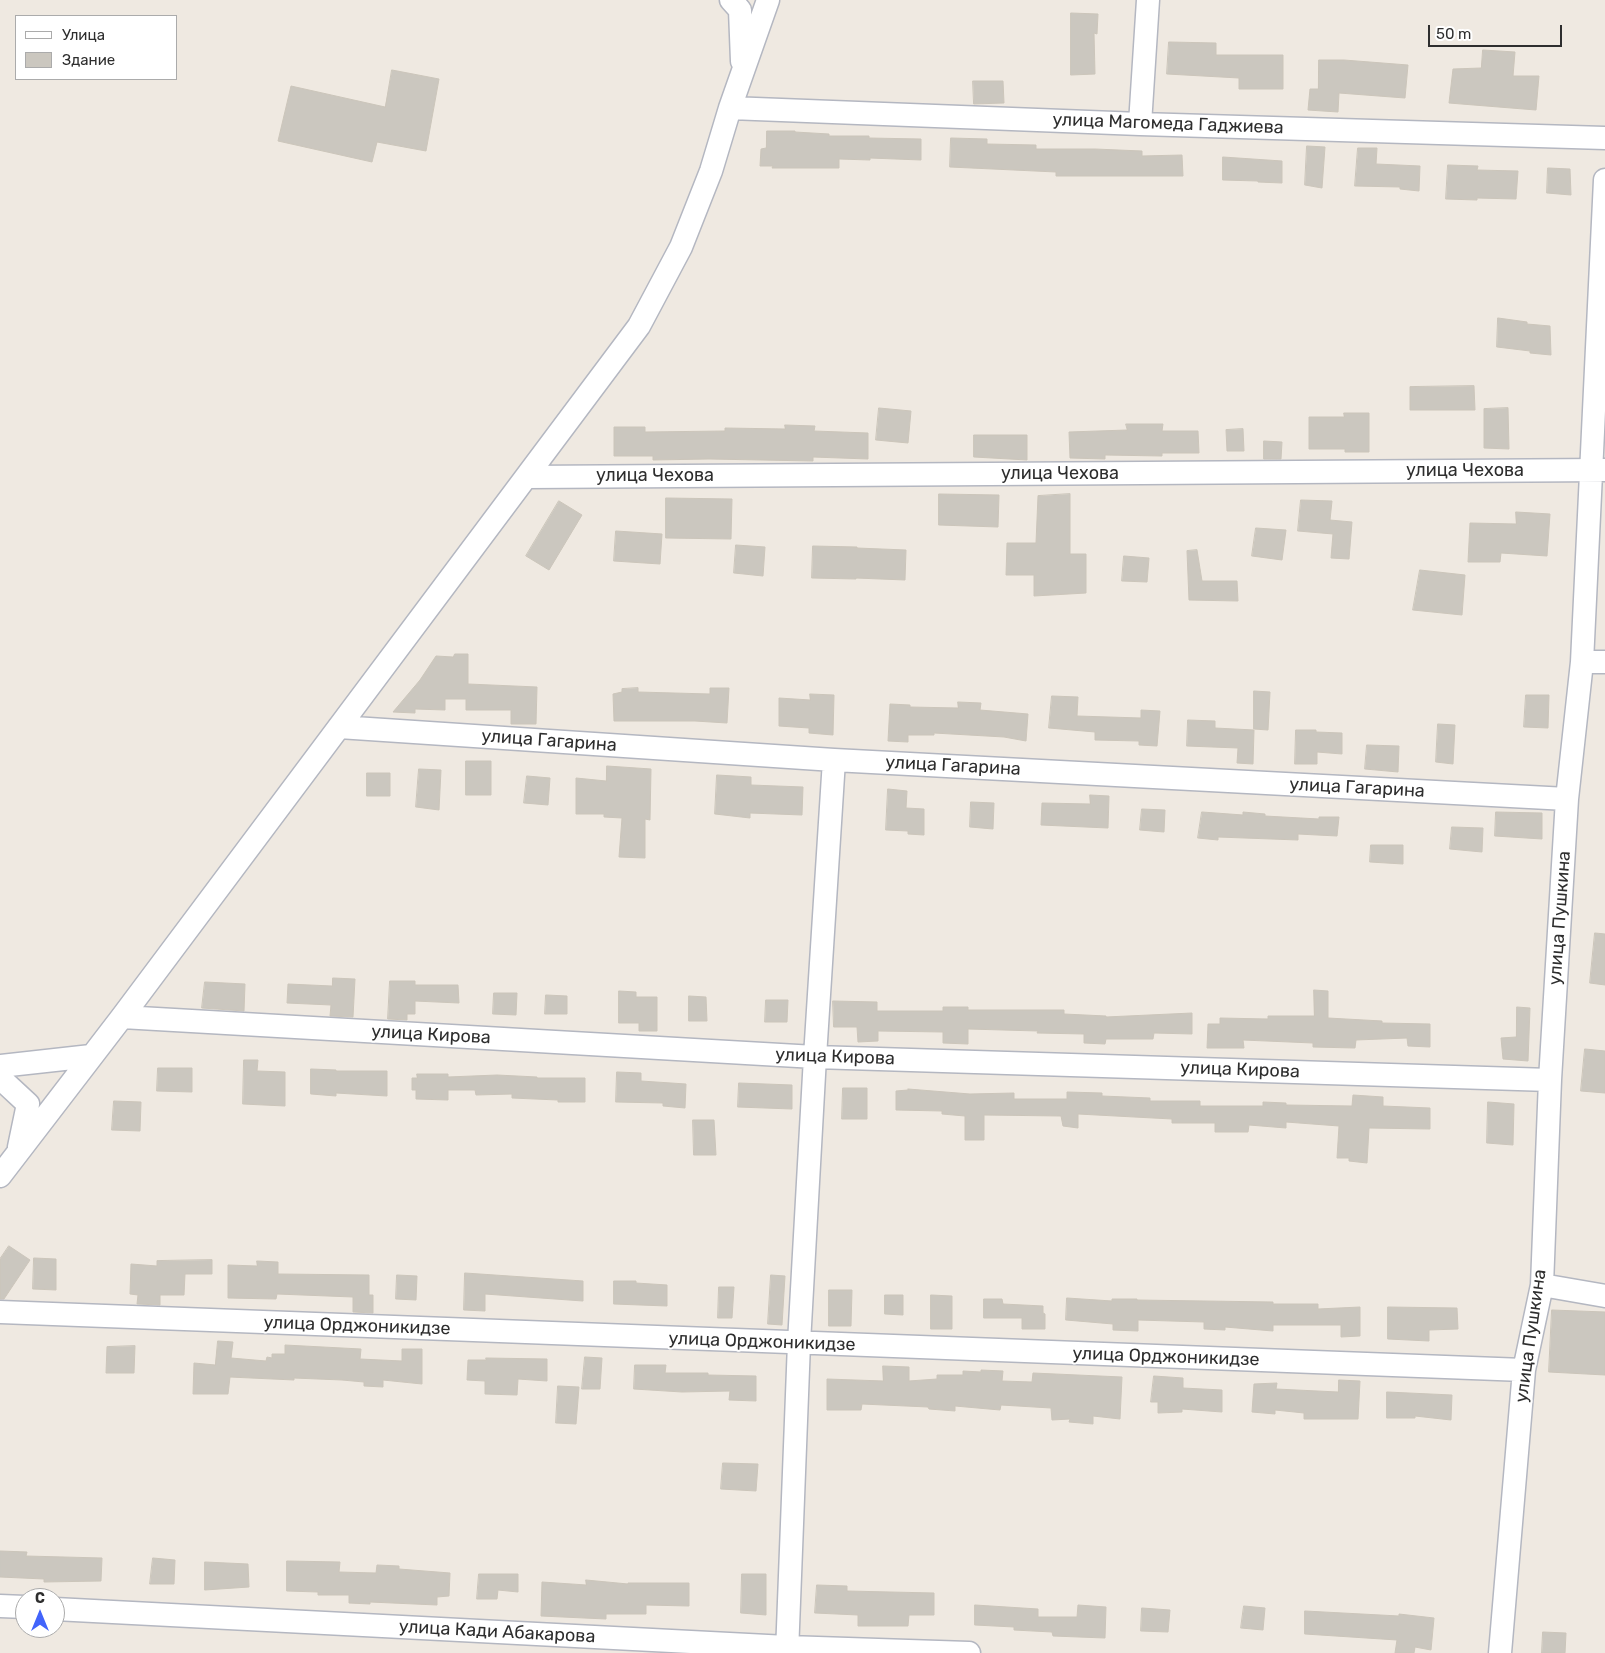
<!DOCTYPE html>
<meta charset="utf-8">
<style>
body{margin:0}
#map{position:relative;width:1605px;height:1653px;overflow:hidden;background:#efe9e1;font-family:Rubik,sans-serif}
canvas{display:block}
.legend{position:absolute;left:15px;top:15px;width:162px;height:65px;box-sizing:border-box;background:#fff;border:1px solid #ababab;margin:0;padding:6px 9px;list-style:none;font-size:15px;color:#2e2e2e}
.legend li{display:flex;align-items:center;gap:10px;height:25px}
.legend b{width:25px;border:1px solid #ababab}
.north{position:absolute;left:15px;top:1588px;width:50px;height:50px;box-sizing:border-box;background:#fff;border:1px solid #ababab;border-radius:50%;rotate:0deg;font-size:14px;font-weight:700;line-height:20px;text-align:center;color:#2e2e2e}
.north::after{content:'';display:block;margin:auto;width:18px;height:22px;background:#4264fb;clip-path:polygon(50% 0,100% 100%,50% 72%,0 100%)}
.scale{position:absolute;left:1428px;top:25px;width:134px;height:22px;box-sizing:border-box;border:2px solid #2e2e2e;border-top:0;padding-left:6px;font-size:15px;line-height:18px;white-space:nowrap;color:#2e2e2e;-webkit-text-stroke:4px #fff;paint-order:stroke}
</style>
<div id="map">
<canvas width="1605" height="1653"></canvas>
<ul class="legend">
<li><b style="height:6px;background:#fff"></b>Улица</li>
<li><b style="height:14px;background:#cbc7bf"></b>Здание</li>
</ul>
<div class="north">С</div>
<div class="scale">50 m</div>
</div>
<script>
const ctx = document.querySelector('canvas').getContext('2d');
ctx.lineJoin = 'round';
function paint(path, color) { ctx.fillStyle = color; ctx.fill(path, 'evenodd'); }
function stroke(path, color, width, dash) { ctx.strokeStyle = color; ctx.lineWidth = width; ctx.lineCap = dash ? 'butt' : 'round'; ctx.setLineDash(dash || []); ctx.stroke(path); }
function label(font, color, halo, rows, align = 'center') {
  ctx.font = font + ' Rubik,sans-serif'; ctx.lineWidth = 4; ctx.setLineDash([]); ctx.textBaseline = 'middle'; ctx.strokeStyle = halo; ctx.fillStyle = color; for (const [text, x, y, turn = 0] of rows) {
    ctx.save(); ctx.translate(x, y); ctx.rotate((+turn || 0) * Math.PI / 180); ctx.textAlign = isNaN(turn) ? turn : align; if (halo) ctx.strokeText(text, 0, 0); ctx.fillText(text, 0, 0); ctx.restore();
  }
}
const building = new Path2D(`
 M1071,13l27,1 -1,20 -3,-1 1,41 -24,1z
 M1169,42l47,1v12h67v34h-44v-11l-72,-4z
 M1483,50l32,2 -2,24h26l-3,34 -87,-7 4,-34 28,-1z
 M1319,60h25l64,5 -3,33 -66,-5 -1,19 -30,-2 2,-21h8z
 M392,70l47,9 -13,72 -49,-9 -5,20 -94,-21 13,-55 94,21z
 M973,81h30l1,22 -30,1z
 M767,131h28v1l34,2v2h40v2l52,1v21l-51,-2v2l-31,-1v9h-67l1,-2h-13l1,-17 5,-1z
 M951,138l36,1v5l49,1v4h59l47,2v5l40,-1 1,21h-127v-4l-106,-5z
 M1307,146l18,1 -3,41 -17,-3z
 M1358,148h19l-1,16 44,2 -1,25 -19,-2v-2l-45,-1z
 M1223,157l59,4v22l-24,-1v-1l-35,-1z
 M1448,165l30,1 -1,4 41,1 -2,28 -39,-1v2l-31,-1z
 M1548,168l22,1 1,26 -24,-2z
 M1498,318l29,4v2l23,2 1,29 -21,-2v-2l-33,-4z
 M1474,386l1,24h-65v-23z
 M879,408l32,3 -3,32 -32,-3z
 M1508,408l1,41 -25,-1v-39z
 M1344,413h25v39h-24v-3h-36v-32h35z
 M1126,424h37l-1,7h36l1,22h-37v3l-57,-1v4l-35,-1 -1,-26 58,-2z
 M785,425l30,1 -1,5 54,2v26l-55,-2v4l-104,-2 -56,1v-4h-39v-29h31v5l80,-1v-3l60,1z
 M1243,429l1,22h-17l-1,-21z
 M974,435h53v25l-53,-3z
 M1264,441l18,1 -1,17h-17z
 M939,494l60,1 -1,32 -59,-2z
 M1070,494v60h16v39l-52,3v-21h-28l1,-32h29l2,-47z
 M666,498l66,1 -1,40 -65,-1z
 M1301,500l31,1 -2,19 22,2 -3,37 -18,-1 2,-24 -35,-3z
 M559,501l23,14 -33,55 -23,-14z
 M1516,512l34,2 -3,42 -46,-3 -1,9h-32l2,-39 46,1z
 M1256,528l30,2 -4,30 -30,-4z
 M616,531l46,3 -2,30 -46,-3z
 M736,545l29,2 -2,29 -29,-3z
 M813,546l44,1v1l49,2 -1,30 -49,-2v1l-44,-1z
 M1197,550l5,31h35l1,20 -49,-1 -2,-49z
 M1124,556l25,2 -2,24 -25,-1z
 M1420,570l45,5 -3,40 -49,-5z
 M455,654h13v30l69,3 -1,37h-25v-14h-45v-11h-21v11l-30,-1v4l-22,-1 27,-32 16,-24 17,1z
 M638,688v4l72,2v-6h19l-2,35 -32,-2h-81l-1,-27 9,-2v-3z
 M1254,691l16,1 -2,38 -14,-1z
 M810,694l24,1 -1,40 -24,-2v-5l-30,-2v-28l31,2z
 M1526,695h23l-1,33 -24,-1z
 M1052,696l26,1 -1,19 64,2v-8l19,1 -3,35 -18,-1v-4l-44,-1v-8l-46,-4z
 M958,702l23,1 -1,7 48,4 -2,27 -22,-4 -70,-4v2h-26v7l-20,-1 2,-37 20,1v2l48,1z
 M1188,720l27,1v7l39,2 -1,34 -16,-1 1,-15 -51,-2z
 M1438,724l17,1 -2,39 -17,-2z
 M1296,730h20v2l26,1v21l-25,-2v12h-22z
 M1367,745l32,1 -1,26 -33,-3z
 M466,761h25v34h-25z
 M607,766l44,3 -1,51 -5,-1v39l-26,-1 3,-39 -18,-1v-3h-28v-36l30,3z
 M419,769l22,1 -2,40 -23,-3z
 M367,773h23v23h-23z
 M717,775l34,2v8l52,2 -1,28 -52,-2v5l-35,-4z
 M527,776l23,2 -2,27 -24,-2z
 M888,789l19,2 -1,17 18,1v26l-16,-1v-3l-22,-1z
 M1090,795l19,1 -1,32 -67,-3 1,-22 48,1z
 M971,802l23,1 -1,26 -23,-2z
 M1142,809l23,1 -1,22 -24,-2z
 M1202,812l41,3v-3l22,2v2l54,3v-2h20l-2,19 -39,-2v6l-80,-3v3l-20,-2z
 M1496,812l46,1v26l-47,-3z
 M1452,827l31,1 -1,24 -32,-3z
 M1371,845h32v19l-33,-2z
 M1595,933l10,1v51l-15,-2z
 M333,978l22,1 -2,38 -23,-1 1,-11 -44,-2 1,-19 44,2z
 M390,981h25v4h43l1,18 -44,-2v13h-8v6l-19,-1z
 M205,982l40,2 -1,27 -42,-3z
 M1314,990l14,1v27l54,3v2l48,1v23l-22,-1 -1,-8 -51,2 -1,8 -42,-1v-4l-70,-3 1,8h-37l1,-24h12v-6l48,1v-3h46z
 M619,991l17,1v5h21v34h-18v-8h-20z
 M494,993h23l-1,22 -23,-1z
 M546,995l21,1v18h-22z
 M689,996l17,1 1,24h-18z
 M766,1000h22l-1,22h-22z
 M833,1001l44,1v9h66v-4h25v3h96v4l42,2v1l86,-4v21l-38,-1 -1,6h-47l-1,5 -21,-1v-9l-47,-1 1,-2 -70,-2v15l-25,-1v-11l-65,-1v10l-20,1 -1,-15h-23z
 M1517,1007l13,1 -2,53 -25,-2 -2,-21 15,-1z
 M1585,1049l20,2v42l-24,-2z
 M244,1060h14l-1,11 28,1v34l-42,-2z
 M158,1068h34v24l-35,-1z
 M311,1069l25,1v1h51v25l-51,-3v3l-25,-2z
 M617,1072l24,1v8l45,3 -1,24 -22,-2v-3l-47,-1z
 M417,1074h31v3l49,-2 40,2v1h48v24h-27v-2l-46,-2v-4l-36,1 -1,-5h-27v10l-32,-1v-9h-4v-12h5z
 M739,1083l53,2v24l-54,-2z
 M843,1088h24v31h-25z
 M908,1089l62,5 44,-1v6h53v-7l35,1v3l48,2v3h50v5h63v-4l23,1v2l66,1 1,-11 30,2v9l47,2v21l-61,-1 -2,35 -18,-2v-3h-12l2,-32 -53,-4v6l-37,-3 -1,7h-33v-9h-43v-4l-94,-5v14l-15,-2 -2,-10 -77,-1v25h-19v-24l-23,-2v-3l-46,-1v-19l12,-1z
 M114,1101l27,1 -1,29 -28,-1z
 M1488,1102l26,2 -1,41 -26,-2z
 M693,1120h21l2,35h-22z
 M9,1246l21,14 -26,39h-4v-40z
 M34,1258l22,1v31l-23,-1z
 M212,1260v14h-27l-1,21h-24v10l-23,-1 1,-9 -8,-1 1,-30 26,2v-5z
 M257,1261l21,1v12l91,1v20h4v18l-20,-1v-15l-76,-3 -1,5 -48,-1v-33l29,1z
 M465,1273l118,8v20l-98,-7v17l-21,-1z
 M397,1275l20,1 -1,24 -20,-1z
 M771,1275l14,1 -3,49 -14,-1z
 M614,1281h22v2l31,2v21l-53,-2z
 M719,1287h15l-2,31h-14z
 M829,1290h23l-1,36h-22z
 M885,1295h18v20l-18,-1z
 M931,1295l21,1v33h-21z
 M1067,1298l45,3v-2h25v1l136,2v2h45v5l42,-2v29l-19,1v-12h-68v6l-48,-4v3l-21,-1v-7l-66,-2v11l-25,-1v-6l-47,-4z
 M984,1299h18l1,5 40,2v7l2,1v15h-23v-11h-38z
 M1388,1307l69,1 1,21 -29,1v11l-41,-2z
 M1552,1310l53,2v63l-56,-3z
 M218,1341l15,1 -2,16 35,3 1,-4 5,1v-4h13v-9l76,4 -1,10 42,2v-12h20v35l-39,-4v7l-19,-1v-4l-22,-2 -48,-2v2l-64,-3 -2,17h-35l1,-31 21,2z
 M135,1346l-1,27h-28l1,-26z
 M585,1357l17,1 -2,31h-18z
 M486,1358l61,1v22l-29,-2 -1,16 -32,-1v-13l-18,-1 1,-20h18z
 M635,1365h31l-1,8h43v2l48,1v25l-27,-1 1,-9 -48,1 -48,-3z
 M883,1366l26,1v14l28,-2v-4h26v-4l18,1v-2l22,1 -1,10 30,1 1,-9 89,4 -2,42 -27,-3v8l-24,-2 1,-3 -18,1 -1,-12 -50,-3 -1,5 -45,-4v5l-26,-2 -1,-2 -66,-3 -1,6h-34v-31l56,2z
 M1154,1376l29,2v10l39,2v22l-40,-3v3l-24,1v-11h-7z
 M1339,1380l21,1 -2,38h-54v-6l-29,-3v4l-23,-2 2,-28 23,-1 -1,6 62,3z
 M558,1386l21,1 -3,37 -20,-1z
 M1387,1392l65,3 -1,25 -36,-4v2h-28z
 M723,1463l35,1 -2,27 -35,-2z
 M0,1551l27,1 -1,4 76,2 -1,23 -57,1v-3l-44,-2z
 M153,1558l22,2 -1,24h-24z
 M287,1561l53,1 -1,10 37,1 1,-8 22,1v3l51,4 -1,23 -12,1v8l-67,-3v2l-21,-1v-8h-31v-3l-31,-1z
 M205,1562l43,2 1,23 -44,3z
 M479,1574h39v18l-20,-2 -1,9h-20z
 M742,1574h24v41l-25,-2z
 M586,1580l42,4v-1h61v23l-43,-1v9h-40v5l-65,-3 1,-34 44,3z
 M817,1585l30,1v5l87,2v22h-25l-1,11h-50v-11l-43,-2z
 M975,1605l63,4v8h39l1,-12 28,2 -1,31 -52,-2 -1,-4 -38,-2v-3l-39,-2z
 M1244,1606l21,2 -2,22 -22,-2z
 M1142,1608l28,2 -2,22 -27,-1z
 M1305,1611l94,5v-2l35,4 -3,32 -16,-3 -1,6h-19l2,-13 -92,-6z
 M1543,1632l23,1 -1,20h-23z`);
paint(building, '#cbc7bf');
stroke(building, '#cbc5ba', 1);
const minor = new Path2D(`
 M731,0l9,10 2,51
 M730,108l410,16 465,14
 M1140,124l8,-124
 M527,477l1078,-7
 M1582,662h23
 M339,727l495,33 733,39
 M122,1017l693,40 735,23
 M0,1066l91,-10
 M0,1078l28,26 -9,43
 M0,1176l122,-159 517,-691 42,-79 30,-76 19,-63 38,-108
 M1542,1285l63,11
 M0,1312l1524,58
 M0,1606l25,1
 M55,1609l732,38 182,6
 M787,1653l12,-310 16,-286 19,-297
 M1500,1653l24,-283 18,-85 8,-205 17,-281 15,-137 23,-482`);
stroke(minor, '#b4b7c1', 25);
stroke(minor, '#fff', 22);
label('18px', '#2e2e2e', '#fff', [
 ["улица Магомеда Гаджиева",1168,124,2],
 ["улица Чехова",1465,471],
 ["улица Чехова",1060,474],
 ["улица Чехова",655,476],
 ["улица Гагарина",549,741,4],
 ["улица Гагарина",953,766,3],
 ["улица Гагарина",1357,788,3],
 ["улица Пушкина",1560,918,-86],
 ["улица Кирова",431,1035,3],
 ["улица Кирова",835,1057,2],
 ["улица Кирова",1240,1070,2],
 ["улица Орджоникидзе",357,1326,2],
 ["улица Пушкина",1531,1336,-82],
 ["улица Орджоникидзе",762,1342,2],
 ["улица Орджоникидзе",1166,1357,2],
 ["улица Кади Абакарова",497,1632,3]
]);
</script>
